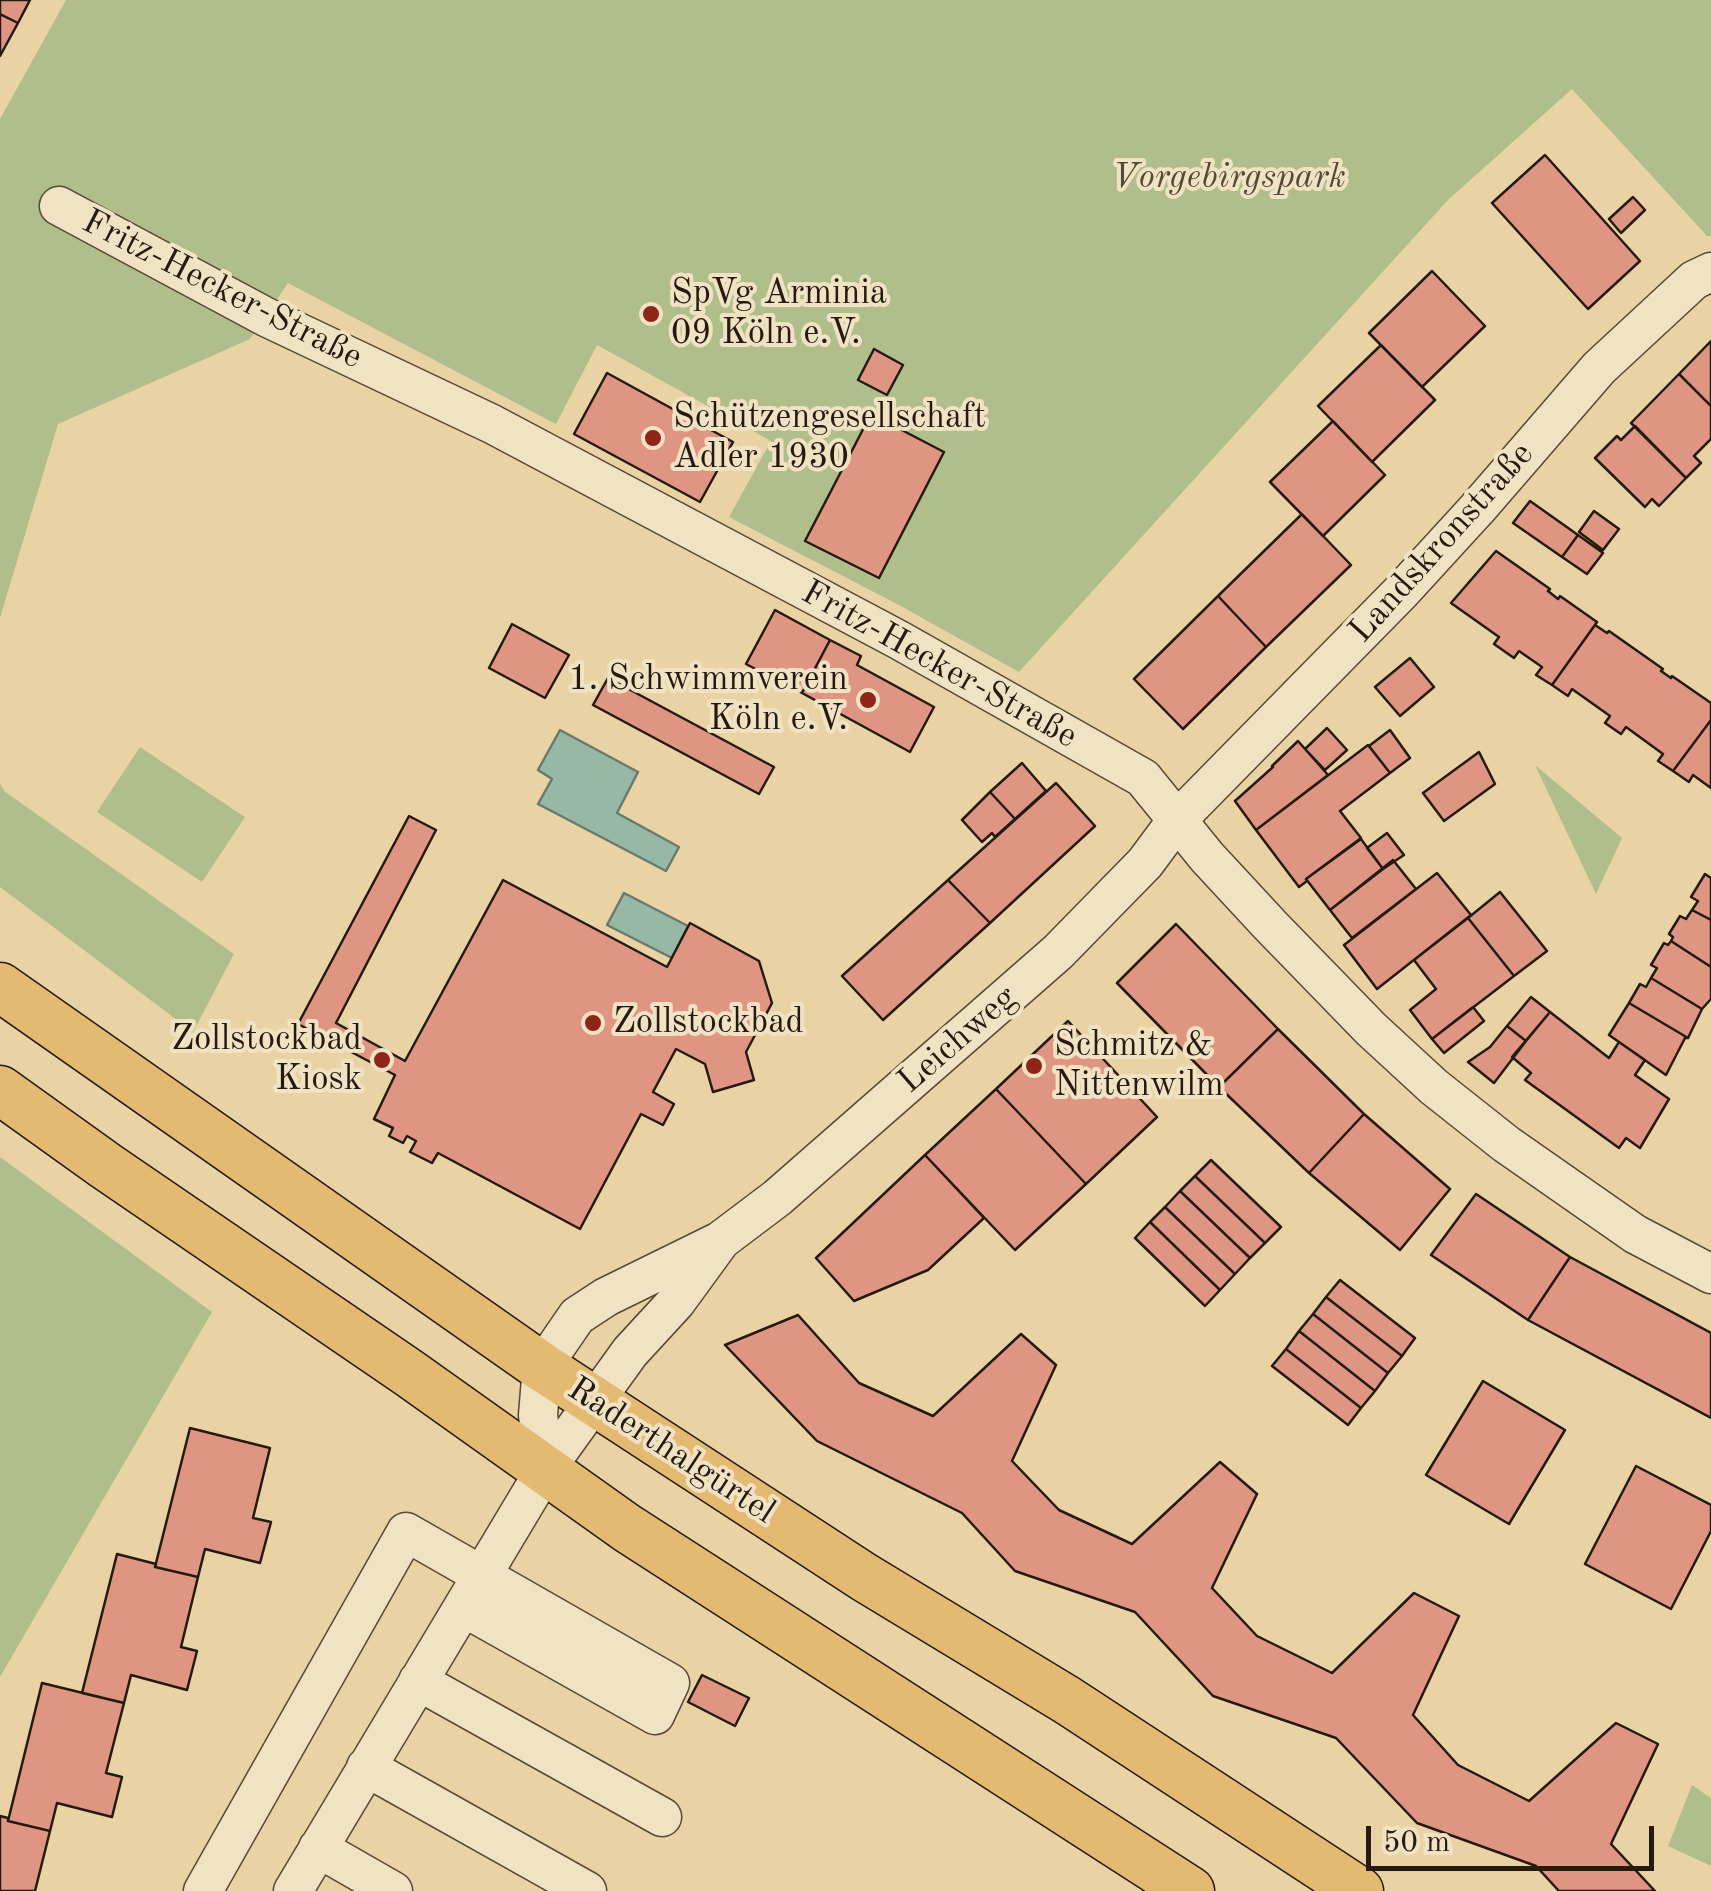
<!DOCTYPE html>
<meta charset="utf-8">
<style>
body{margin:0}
#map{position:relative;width:1711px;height:1891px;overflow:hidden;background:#e9d3a5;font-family:"Old Standard TT",serif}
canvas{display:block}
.scale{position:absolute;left:1366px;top:1826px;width:288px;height:45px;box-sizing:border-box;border:5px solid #251a10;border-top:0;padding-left:12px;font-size:30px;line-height:35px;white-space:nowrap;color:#251a10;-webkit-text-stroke:8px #f1e2c4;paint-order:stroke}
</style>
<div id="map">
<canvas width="1711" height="1891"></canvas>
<div class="scale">50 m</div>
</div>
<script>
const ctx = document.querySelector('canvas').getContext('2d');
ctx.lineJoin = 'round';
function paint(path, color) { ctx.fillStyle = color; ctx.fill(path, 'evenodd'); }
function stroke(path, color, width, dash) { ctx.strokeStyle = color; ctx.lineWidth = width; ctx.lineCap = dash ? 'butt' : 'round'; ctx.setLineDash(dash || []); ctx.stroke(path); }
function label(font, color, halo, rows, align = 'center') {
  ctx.font = font + ' "Old Standard TT",serif'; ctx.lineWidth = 8; ctx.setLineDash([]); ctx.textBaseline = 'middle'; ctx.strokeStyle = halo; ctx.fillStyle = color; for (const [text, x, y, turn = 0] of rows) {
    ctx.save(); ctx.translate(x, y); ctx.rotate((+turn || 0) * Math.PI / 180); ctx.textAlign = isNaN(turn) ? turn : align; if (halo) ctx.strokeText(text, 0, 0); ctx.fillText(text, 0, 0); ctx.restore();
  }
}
paint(new Path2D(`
 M66,0h1645v236h-4l-135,-147 -124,111 -429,472 -122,-68 -168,-87 42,-76 -174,-96 -41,79 -268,-141 -38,56 -192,85 -58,194v-499z
 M140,747l105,70 -43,65 -105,-70z
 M1535,765l87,73 -26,56z
 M0,783l4,8 230,163 -41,78 -193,-145z
 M0,1157l212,155 -212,365z
 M1692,1785l19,13v68l-43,-20z`), '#b0be8b');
const water = new Path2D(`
 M560,730l78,42 -21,41 62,34 -13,24 -128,-67 14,-25 -14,-9z
 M624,893l64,33 -16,32 -65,-33z`);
paint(water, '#97b8a7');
stroke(water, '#69796b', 2.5);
const building = new Path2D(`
 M0,0h30l-12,23 -18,-9z
 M0,14l18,9 -18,33z
 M1545,155l95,106 -52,48 -96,-106z
 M1633,197l12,13 -24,23 -12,-14z
 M1432,271l53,55 -63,61 -53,-54z
 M1711,341v65l-32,-32z
 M1381,345l54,55 -63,62 -54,-56z
 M874,349l29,16 -16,30 -29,-15z
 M607,373l126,69 -33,60 -126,-68z
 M1679,374l32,32v33l-17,17 7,7 -15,15 -55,-55z
 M871,414l73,38 -65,126 -74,-37z
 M1333,421l52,54 -62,61 -53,-54z
 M1635,426l51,52 -27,28 -7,-7 -7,8 -50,-49 22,-22 4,4z
 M1530,501l48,34 -16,22 -49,-34z
 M1594,511l25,18 -16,21 -24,-18z
 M1302,514l49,51 -85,82 -48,-51z
 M1578,535l25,18 -16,21 -25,-17z
 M1496,551l54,38 -2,2 10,8 2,-3 37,26 -45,63 -16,-10 6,-8 -23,-16 -5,7 -20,-14 5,-7 -48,-34z
 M1218,596l48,51 -83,82 -49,-50z
 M775,610l55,30 -28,53 -56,-29z
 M512,624l57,31 -24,43 -56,-30z
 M1595,625l12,8 2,-2 54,38 -2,2 10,7 1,-2 39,27v17l-38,51 -15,-10 5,-7 -37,-27 -5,7 -16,-11 5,-7 -38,-27 -4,7 -16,-11z
 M830,640l31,16 -4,9 77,42 -24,45 -108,-59z
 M1410,658l24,29 -34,29 -25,-29z
 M608,678l166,89 -15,27 -166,-89z
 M1711,720v68l-18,-13 -4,7 -16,-11z
 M1327,728l20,22 -22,20 -20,-21z
 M1390,730l20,28 -20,15 -21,-27z
 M1298,741l30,34 -72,55 -21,-29 38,-34 -1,-1z
 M1368,745l22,28 -50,38 21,27 -55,41 1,2 -8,6 -43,-57z
 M1479,752l16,32 -51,37 -21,-28z
 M1022,763l24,28 -31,28 -25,-27z
 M1056,783l39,43 -105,97 -42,-43z
 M990,792l25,27 -20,18 -3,-4 -10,9 -20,-22z
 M409,816l27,14 -100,193 69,38 98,-181 164,87 23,-44 69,38 13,42 -26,49 8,28 -41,12 -8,-28 -29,-15 -23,43 21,12 -11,21 -22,-11 -61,115 -142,-76 -6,10 -22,-11 6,-11 -9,-5 -4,7 -14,-7 4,-8 -19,-9 21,-44 -97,-51z
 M1387,833l17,22 -21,14 -16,-21z
 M1361,839l22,30 -53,41 -24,-31z
 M1393,860l23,29 -64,49 -22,-28z
 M1437,873l34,42 -94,74 -33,-44z
 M1705,874l6,4v42l-19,-10 6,-9 -7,-4z
 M948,880l42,43 -107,97 -41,-44z
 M1500,892l47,59 -33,25 -46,-58z
 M1692,910l19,10v47l-40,-26 2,-4 -4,-3 11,-18 6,3z
 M1468,918l46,58 -82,63 -22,-29 26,-21 -22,-29z
 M1176,924l102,105 -59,58 -102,-104z
 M1671,941l40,26v32l-9,10 -51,-31 6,-10 -6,-3 13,-22 4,2z
 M1651,978l51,31 -14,29 -59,-35 11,-19 6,3z
 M1531,997l19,15 -24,29 -19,-15z
 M1629,1003l59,35h-3l-19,37 -57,-40z
 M1473,1007l11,14 -40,32 -12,-14z
 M1550,1012l59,46 10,-16 26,18 -10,15 34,24 -29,49 -14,-10 -7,10 -94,-68 6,-7 -19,-16z
 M1068,1021l89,96 -71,67 -90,-95z
 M1507,1026l19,15 -32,42 -26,-21 22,-15z
 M1278,1029l86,85 -55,59 -90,-86z
 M996,1089l90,95 -71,66 -90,-95z
 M1364,1114l86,75 -50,61 -91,-77z
 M925,1155l59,63 -56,52 -74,31 -38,-43z
 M1211,1160l70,67 -16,16 -70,-67z
 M1195,1176l70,67 -15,15 -70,-67z
 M1180,1191l70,67 -15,16 -70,-67z
 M1476,1194l94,63 -42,63 -97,-65z
 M1165,1207l70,67 -15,16 -70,-68z
 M1150,1222l70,68 -15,16 -70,-68z
 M1570,1257l141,76v85l-183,-98z
 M1340,1280l75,58 -13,18 -76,-59z
 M1326,1297l76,59 -14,17 -75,-59z
 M1313,1314l75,59 -13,18 -76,-60z
 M798,1315l61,68 74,33 88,-82 35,31 -44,96 47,49 73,34 88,-82 37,32 -45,94 45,48 75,37 82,-80 45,23 -46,99 45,50 71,36 87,-78 42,21 -47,100 44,47h-96l-23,-25 -119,-43 -81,-85 -123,-42 -78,-84 -120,-41 -53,-58 -145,-72 -92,-96z
 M1299,1331l76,60 -14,17 -75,-59z
 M1286,1349l75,59 -13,17 -76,-59z
 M1483,1381l82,49 -56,94 -83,-49z
 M190,1428l80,20 -17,70 18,4 -11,41 -55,-14 -7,28 -43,-10z
 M1636,1466l75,39v26l-40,78 -86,-45z
 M117,1554l39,10 -1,3 43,10 -17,70 16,4 -10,39 -56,-15 -7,28 -42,-10z
 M702,1675l47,23 -14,28 -47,-24z
 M42,1683l82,20 -18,70 16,4 -10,40 -55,-14 -7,28 -42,-10z
 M0,1816l8,2v3l42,10 -15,60h-35z`);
paint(building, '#de9683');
stroke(building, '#251a10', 2.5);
const minor = new Path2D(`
 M59,206l207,111 226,107 407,216 244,138 64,79 63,68 101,104 63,58 72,57 129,90 76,40
 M545,1470l-7,-55 4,-48 35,-51 29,-19 114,-56 57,-43 281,-246 87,-89 32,-43 224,-228 76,-83 122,-141 95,-88 17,-8
 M418,1681l244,136
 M366,1767l221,124
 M318,1848l75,43
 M203,1891l203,-359 264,151 -15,32 -192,-108
 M293,1891l252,-421 85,-118 46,-50 43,-59`);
const major = new Path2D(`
 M0,987l542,380 322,210 203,123 292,191
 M0,1090l106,76 303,207 218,155 563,363`);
stroke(minor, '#564835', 41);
stroke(major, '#251a10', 51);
stroke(minor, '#f1e2c4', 38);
stroke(major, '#e4ba72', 48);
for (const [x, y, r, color] of [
 [651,314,10,"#8f2418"],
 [653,438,10,"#8f2418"],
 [868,700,10,"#8f2418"],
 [593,1023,10,"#8f2418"],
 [382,1060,10,"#8f2418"],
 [1034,1066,10,"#8f2418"]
]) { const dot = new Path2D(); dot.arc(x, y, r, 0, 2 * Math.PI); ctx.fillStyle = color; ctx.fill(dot); stroke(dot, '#f1e2c4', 4); }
label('italic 35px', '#4f4b35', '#f1e2c4', [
 ["Vorgebirgspark",1229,178]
]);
label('35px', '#251a10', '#f1e2c4', [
 ["Fritz-Hecker-Straße",222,290,27],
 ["Landskronstraße",1442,543,-48],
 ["Fritz-Hecker-Straße",939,665,29],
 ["Leichweg",958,1040,-41],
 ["Raderthalgürtel",671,1451,33]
]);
label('35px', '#251a10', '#f1e2c4', [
 ["SpVg Arminia",671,294],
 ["09 Köln e.V.",671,334],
 ["Schützengesellschaft",673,418],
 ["Adler 1930",673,458],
 ["1. Schwimmverein",848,680,"right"],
 ["Köln e.V.",848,720,"right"],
 ["Zollstockbad",613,1023],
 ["Zollstockbad",362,1040,"right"],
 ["Kiosk",362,1080,"right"],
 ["Schmitz &",1054,1046],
 ["Nittenwilm",1054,1086]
], 'left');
</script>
